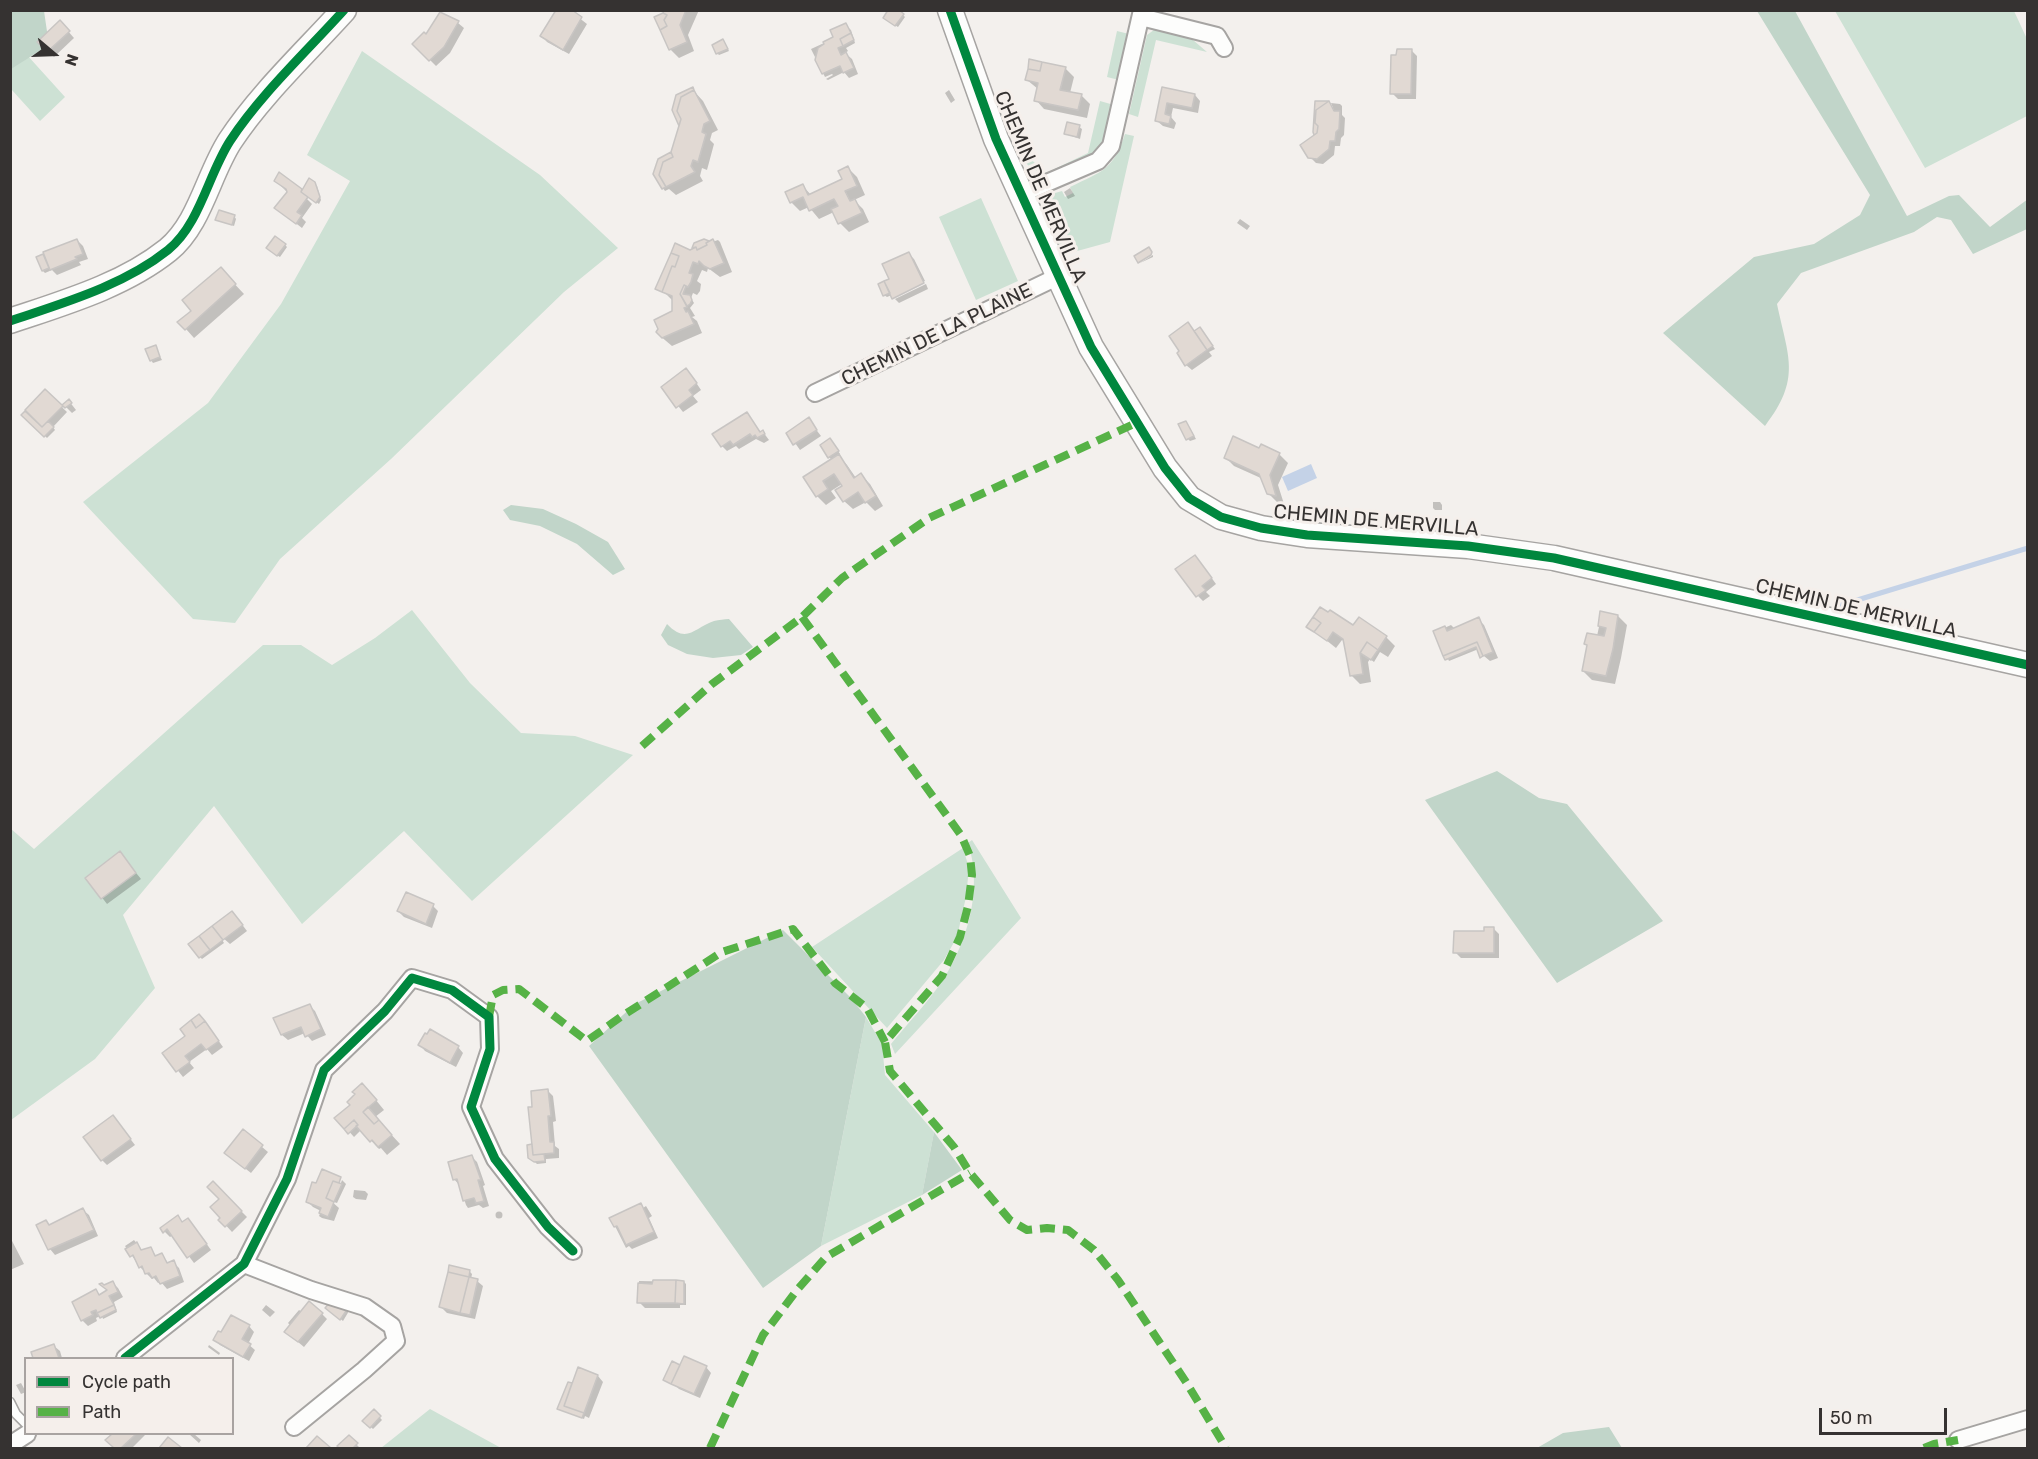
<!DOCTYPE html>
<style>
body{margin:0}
#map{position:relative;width:2038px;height:1459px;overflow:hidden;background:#f3f0ed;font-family:Rubik,sans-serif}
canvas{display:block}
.frame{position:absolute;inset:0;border:12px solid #353231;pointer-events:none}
.legend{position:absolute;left:24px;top:1357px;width:210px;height:78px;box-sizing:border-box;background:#f5efeb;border:2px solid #a8a3a1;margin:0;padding:8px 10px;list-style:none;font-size:18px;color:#353231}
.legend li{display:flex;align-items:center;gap:12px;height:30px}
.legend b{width:30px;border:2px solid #a8a3a1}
.north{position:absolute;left:24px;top:24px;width:60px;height:60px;-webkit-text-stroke:4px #f5efeb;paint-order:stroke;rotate:109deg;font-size:16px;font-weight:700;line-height:24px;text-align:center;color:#353231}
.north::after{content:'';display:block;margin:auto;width:21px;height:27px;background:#353231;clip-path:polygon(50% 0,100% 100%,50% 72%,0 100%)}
.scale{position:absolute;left:1819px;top:1408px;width:128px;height:27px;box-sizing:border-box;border:3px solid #353231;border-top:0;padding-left:8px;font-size:18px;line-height:21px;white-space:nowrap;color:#353231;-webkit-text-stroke:4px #f5efeb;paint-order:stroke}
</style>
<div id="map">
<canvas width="2038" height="1459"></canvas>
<div class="frame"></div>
<ul class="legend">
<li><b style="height:8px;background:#00873e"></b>Cycle path</li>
<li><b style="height:8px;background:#56b246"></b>Path</li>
</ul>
<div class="north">N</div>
<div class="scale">50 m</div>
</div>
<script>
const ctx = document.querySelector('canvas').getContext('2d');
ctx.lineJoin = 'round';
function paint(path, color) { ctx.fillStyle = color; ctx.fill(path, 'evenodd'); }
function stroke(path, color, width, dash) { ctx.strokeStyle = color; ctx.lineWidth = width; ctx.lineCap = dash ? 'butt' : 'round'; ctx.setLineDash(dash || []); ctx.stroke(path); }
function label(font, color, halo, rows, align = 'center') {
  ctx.font = font + ' Rubik,sans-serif'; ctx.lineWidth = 6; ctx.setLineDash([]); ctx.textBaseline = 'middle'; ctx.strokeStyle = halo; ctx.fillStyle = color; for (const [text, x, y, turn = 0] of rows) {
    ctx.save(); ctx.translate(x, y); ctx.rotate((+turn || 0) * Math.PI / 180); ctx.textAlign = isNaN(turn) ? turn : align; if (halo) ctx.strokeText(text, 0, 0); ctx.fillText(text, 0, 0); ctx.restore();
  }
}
paint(new Path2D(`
 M1835,11h179l13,28v77l-102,52z
 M1158,27l28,7 21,18 -51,-12 -18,77 -9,-3 18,-79z
 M1117,31l12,3 -10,46 -12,-3z
 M18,45l47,52 -25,24 -29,-32v-37z
 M362,51l178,124 78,73 -54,44 -173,167 -111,100 -45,64 -42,-4 -110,-117 125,-99 73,-99 69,-123 -43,-26z
 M1100,101l14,4 -9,39 -10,13 -47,20 -2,-4 -14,-3 -20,-24 2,-2 32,29 42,-20z
 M1125,134l9,2 -24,106 -51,14c-9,-25 -18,-38 -4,-63l7,-2 3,6 8,-4 -3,-6c33,-16 43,-17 55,-53z
 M981,198l37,83 -42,19 -37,-83z
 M412,610l58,73 51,50 54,3 58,19 -161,146 -68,-70 -102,93 -88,-118 -91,109 32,73 -60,71 -84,61 -1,-292 24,21 229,-204h38l31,20 43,-27z
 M972,840l49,78 -126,136 -4,-10c17,-21 37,-42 52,-64 25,-40 40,-92 25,-137z
 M963,848l6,20 -3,29 -9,40 -13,23 -57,68 -75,-81z
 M866,1017l16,27 3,31 49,57 -12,63 -101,51z
 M430,1409l71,39h-120z`), '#cde1d4');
paint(new Path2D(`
 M11,11h33l5,34 -38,24z
 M1757,11h38l112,205 42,-20 10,-1 31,32 38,-28 -1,30 -54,25 -22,-34 -14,-3 -23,15 -113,41 -24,31c11,53 25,74 -12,122l-102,-93 91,-76 60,-13 46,-29 10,-20z
 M511,505l32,4 33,15 32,18 17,27 -12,6 -36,-31 -37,-18 -30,-6 -7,-10z
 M729,619l24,28 -12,8 -28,3 -26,-4 -19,-9 -7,-10 6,-11c20,21 28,3 47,-3 5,-1 10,-2 15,-2z
 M1497,771l42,27 28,6 96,117 -106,62 -132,-183z
 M783,930l68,68 15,19 -45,229 -58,42 -174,-242 46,-42z
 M934,1132l28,38 -40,25z
 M1609,1427l13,21h-85l26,-15z`), '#c1d5c9');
paint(new Path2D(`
 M1311,464l6,14 -29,13 -6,-14z`), '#c4d2e7');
paint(new Path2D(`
 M569,10l18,14 -18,30 -22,-12 -5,-6z
 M665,10h34l-11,25 6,16 -15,7 -9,-9 -6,-35z
 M441,14l17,9 6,5 -14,25 -14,13 -22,-22 13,-8z
 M903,15l2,2 -7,10 -11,-7z
 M60,22l14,16 -20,19 -15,-15z
 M845,25l6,5 4,13 -9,5 2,3 -3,2 7,6 6,15 -9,4 -5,-6 -16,8 -2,-1 7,-4 -1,-1 -7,3 -14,-28 24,-11z
 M725,44l4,7 -10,4 -2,-2z
 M1411,50l6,6 -1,43h-18l-6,-6 6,-37z
 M1065,68l9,9 -4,16 11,2 9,9 -3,14 -43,-9 -8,-9 2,-11 -11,-9z
 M692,89l11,12 15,29 -6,3 -2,7 4,4 -7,26 -5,-2 -2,8 3,5 -27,14 -7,-6 -4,2 -2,-3z
 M1164,89l31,6 5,6 -2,12 -25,-5 -2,9 5,6 -2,6 -11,-3 -6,-5z
 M949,90l6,10 -4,3 -6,-10z
 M1328,103l5,5 -2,-5 9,1 2,2v9l3,3 -1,17 -3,3 -1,8h-5l-1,9 -11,9 -7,-1 -6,-6 7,-22 -3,-3z
 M1079,127l3,2 -2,10 -14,-5z
 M848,168l9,9 8,18 -11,5 9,9 6,13 -20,10 -9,-9 -6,-11 -15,7 -10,-12 -9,4 -9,-9 12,-16 8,9 33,-15z
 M280,175l22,17 12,-8 3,2 4,14 -2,4 -13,-9 -2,1 8,8 -10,14 4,4 -4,6 -26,-20 12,-15 -12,-12z
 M1070,188l5,8 -7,3 -4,-7z
 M234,216l2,3 -2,7 -17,-7z
 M1240,219l10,7 -3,4 -10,-7z
 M77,240l6,6 5,13 -9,3 2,3 -24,10 -5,-5 -7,3 -2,-2 -5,-13 5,-2 5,4z
 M704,240l5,3 9,-3 2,2 12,30 -12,5 -12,-9 -1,4 -5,-2 -5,11 4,3 -1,7 -3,4 -4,-2 -2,5 3,5 -4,5 5,8 -3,1 5,4 5,12 -30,13 -13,-11 14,-23v-11l-8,-8 -8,-4 33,-38 4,-2 1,-4z
 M285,245l2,2 -7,10 -10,-6z
 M909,254l5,5 11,22 -31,15 -2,-1 -5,2 -3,-2 7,-16z
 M1153,255v2l-13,6z
 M229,278l15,16 -50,44 -8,-9z
 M926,284l2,5 -29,14 -4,-4z
 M1188,324l7,8 7,-1 13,18 -6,3 3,4 -20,14 -6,-5z
 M155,347l7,13 -9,3 -2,-3z
 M691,375l10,15 -8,6 5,6 -15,10 -20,-25z
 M45,391l22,21 -14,15 2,3 -8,8 -24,-24z
 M69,401l7,9 -4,3 -8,-8z
 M747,414l14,19 2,-1 6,8 -5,3 -8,-4 -17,10 -3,-3 -9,5 -5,-5z
 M808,419l13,17 -21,14 -12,-17z
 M1188,425l8,14 -6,2 -2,-2z
 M833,443l7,11 -2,1 9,10 9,13 5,-3 9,9 13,22 -8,5 -9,-9 -13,7 -9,-8v-15l-2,-2 -11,7 5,7 -10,7 -9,-9 -12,-19 27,-17 -3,-3z
 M1260,450l19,4 9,9 -10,22 6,19 -7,-2 -9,-9 -5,-14 -29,-13 -8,-8z
 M1433,502h7l2,3v5h-7l-2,-2z
 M1200,562l16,22 -10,8 4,4 -7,5 -5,-5z
 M1602,613l16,3 9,9 -6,33 -6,26 -23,-4 -9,-9 14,-35z
 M1359,619l27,18 9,9 -7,11 -8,-5 -6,10 -4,-3 -2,3 3,20 -11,2 -9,-9 -6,-33 -3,-2 -6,8 -20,-16 37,-5z
 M1478,619l6,6 14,33 -8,3 -6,-5 -3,-8 -32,13 -14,-29 16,-7 4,4z
 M120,853l21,26 -34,25 -20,-26z
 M433,906l5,5 -6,17 -28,-11 -6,-6z
 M237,918l10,13 -17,13 -8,-7 -1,1 3,5 -22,16 -2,-2z
 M1493,928l6,6v24h-38l-6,-6z
 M310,1006l5,5 11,24 -14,6 -7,-8 -17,7 -6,-5 -7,-16z
 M210,1029l13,18 -11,8 -5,-6 -18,13 5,6 -11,9 -19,-24 23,-17z
 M420,1045l38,2 5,6 -7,14 -31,-16z
 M548,1091l5,5 3,25 -3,1 2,24 4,3v9l-13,1v4l-9,1 -7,-7 4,-9v-40z
 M371,1094l13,16 -9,7 25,27 -13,11 -6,-7 -2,1 -18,-19 -7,7 -17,-19z
 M118,1123l17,22 -28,20 -5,-5z
 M243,1131l25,21 -17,21 -19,-15z
 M472,1157l5,5 8,23 -2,1 6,20 -6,2 -4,-3 -11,3 -2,-3 -6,-19 -6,-7z
 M323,1171l18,8h-2l-4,11 3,1 4,-11 4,4 -9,19 -6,-2 8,7 -5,13 -12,-3 -3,-2 2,-5 -8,-4 -5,-5z
 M213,1183l34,34 -15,15 -11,-12v-21z
 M354,1190l11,1 3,3 -2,6 -10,-1 -3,-2z
 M646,1206l6,10 -3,2 9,20 -26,11 -3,-3 -3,2 -11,-22z
 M83,1210l6,5 9,21 -43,19 -5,-6 -12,-24 8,-3 4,4z
 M495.5 1215a3.5 3.5 0 1 1 7 0a3.5 3.5 0 1 1-7 0Z
 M177,1217l6,6 10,2 18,25 -17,13 -21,-28 -3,2 -8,-8z
 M10,1237l14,27 -14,6z
 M134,1240l9,11 8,-2 6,8 5,-2 7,9 4,-2 6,6 5,14 -17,7 -6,-7 -3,1 -4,-5 -2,1 -12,-12 -15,-21z
 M470,1272l2,2 -1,5 6,2 6,5 -8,33 -28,-6 -6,-6z
 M639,1281l45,1 2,2v21h-6v3h-35l-6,-6z
 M113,1283l5,5 5,9 -9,5 3,10 -14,7 -1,-4 -6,3 1,3 -9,5 -6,-6 14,-29 4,5 8,-5 -7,-6 3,2z
 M266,1305l9,7 -5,5 -8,-7z
 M327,1308l20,1 2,2 -6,10z
 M299,1310l3,2 20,2 5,5 -23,28 -12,-10 -1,-11 -3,-3z
 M249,1326l5,6 -6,12 7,6 -6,11 -29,-16 -5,-5z
 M209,1345l11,8 -1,2 -11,-8z
 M54,1346l6,5 2,7h-27l-2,-5z
 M681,1367h25l5,6 -11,25 -21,-9 -6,-6z
 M579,1369l19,7 5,6 -14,36 -4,-2 -1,3 -25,-11 9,-24 5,1z
 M21,1383l5,9 -5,2 -5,-9z
 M374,1411l8,9 -9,9 -9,-8z
 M114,1434h29l2,1 -13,13h-16l-9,-8z
 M189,1434h5l7,6 -2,3z
 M349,1437l10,10 -2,1h-16l-2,-2z`), '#0003');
stroke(new Path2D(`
 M1841,605l187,-57`), '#c4d2e7', 5);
const building = new Path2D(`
 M556,10h16l10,7 -19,33 -23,-14z
 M664,10h22l-6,15 7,17 -18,8 -9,-20 7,-4 -3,-6 3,-5 -4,-2z
 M888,10h11l5,4 -9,12 -12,-8z
 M440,12l19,9 -15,26 -15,14 -17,-17 12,-12 2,2z
 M663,13l4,2 -3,5 3,6 -7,4 -6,-13z
 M60,20l10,11 -23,21 -10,-10z
 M846,23l5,10 -11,6 3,7 -5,2 3,7 5,-3 8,16 -11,5 -3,-7 -18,8 -7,-14 3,-12 6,-4 -1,-2 10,-5 -3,-7z
 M851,33l3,7 -11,6 -3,-7z
 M723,39l5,10 -12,5 -4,-9z
 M1397,49h15l-1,45h-21l1,-39h5z
 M1029,59l13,3 -2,9 -12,-2z
 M1042,62l24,5 -6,23 22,4 -4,16 -44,-9 4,-18 -13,-3 3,-11 12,2z
 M693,87l1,3 -13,7 -4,14 4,8 -2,7 -7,-16 4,-15z
 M1162,87l33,7 -3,14 -25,-5 -2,11 6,2 -2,8 -14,-3z
 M694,90l16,31 -6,3 -2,8 4,2 -8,28 -5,-2 -2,6 4,6 -29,15 -7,-12 4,-13 10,-5 -2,-5 10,-33 -4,-8 4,-14z
 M1315,101h14l-13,9 -1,13 3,3 -1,7 -3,2 -1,-3z
 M1329,101l5,10h6l-1,18 -3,3 -1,9h-5l-1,8 -12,10 -9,-1 -8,-13 17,-12 1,-7 -3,-3 1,-13z
 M1067,122l13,3 -3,12 -13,-3z
 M671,152l2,5 -10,5 -4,13 7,12 -4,2 -9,-15 5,-15z
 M848,166l9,20 -12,5 5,10 5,-2 7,14 -24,11 -7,-15 7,-3 -4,-7 -25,12 -6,-14 -13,6 -5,-11 18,-8 5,11 34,-16 -4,-8z
 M279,172l23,17 -1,3 7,5 -11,15 5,3 -6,9 -22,-16 13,-16 -1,-3 -12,-8z
 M309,178l6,4 5,15 -4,6 -15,-11z
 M219,210l16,5 -3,10 -17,-5z
 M275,236l11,8 -9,12 -11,-8z
 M77,239l6,15 -8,3 2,2 -27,11 -7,-18z
 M704,239l5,2 -3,2 1,2 -10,5 -1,-3 -4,1 2,-5z
 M713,239l11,24 -14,6 -6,-3 -5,-5 -1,3 -5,-2 -4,11 4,1 -2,8 -3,5 -4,-2 -4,9 7,13 -3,1 2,4 2,-1 6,13 -32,14 -6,-6 2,-3 -4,-9 18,-9v-15l-10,-4 10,-26 3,1 4,-11 -8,-3 4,-10 15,7 6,-3 1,3 10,-5 -1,-2z
 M1149,247l3,5 -1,3 -13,8 -4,-7z
 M909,252l15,31 -32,16 -8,-18 5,-2 -7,-15z
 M671,253l8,3 -4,11 -3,-1 -10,26 -7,-3z
 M43,254l6,14 -7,3 -6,-14z
 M221,267l15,17 -51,46 -8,-8 14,-11 -9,-11z
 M884,281l6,12 -7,3 -5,-12z
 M684,285l2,1 -3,8 7,1 2,5 -2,4 -3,2 -7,-12z
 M1188,322l19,28 -22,16 -8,-13 2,-2 -10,-15z
 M1200,327l13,19 -6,4 -13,-19z
 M156,345l4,12 -10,4 -5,-12z
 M686,368l11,15 -8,7 4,5 -17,13 -15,-21z
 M45,389l17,16 7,-6 3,4 -7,5 -2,-2 -21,21 -17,-17z
 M25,411l17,16 6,-6 6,6 -10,10 -23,-22z
 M747,412l13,20 3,-2 2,4 -8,4 -2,-3 -3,2 -2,-3 -17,11 -3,-4 -9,6 -9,-13z
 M809,417l8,13 -24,15 -7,-12z
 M1186,421l8,15 -8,4 -8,-16z
 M1233,436l26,12 2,-4 19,9 -10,22 6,21 -9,-2 -8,-20 -35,-16z
 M830,438l9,13 -11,7 -8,-13z
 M839,454l15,24 7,-5 15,23 -11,7 -7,-11 -15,10 -8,-12 7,-4 -8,-12 -11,7 5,8 -12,8 -13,-20z
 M1195,555l17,23 -10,8 4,4 -10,7 -21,-28z
 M1320,607l8,5 2,-2 23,15 6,-8 28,19 -9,14 -11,-8 -7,11 3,21 -13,2 -7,-37 -10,-7 -6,9 -13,-9 7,-9 -8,-6z
 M1600,611l18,4 -5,34 -7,27 -24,-5 5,-26 -3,-1 3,-11 17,3 2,-8 -8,-2z
 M1313,617l8,6 -7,9 -8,-5z
 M1479,617l14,35 -10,4 -6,-14 -34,14 -10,-25 12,-5 2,5z
 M1367,642l11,8 -7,10 -11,-7z
 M1477,642l6,14 -3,2 -4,-11 -31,13 -2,-4z
 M120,851l16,22 -35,26 -16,-21z
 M406,892l28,12 -8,20 -29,-13z
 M232,911l11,14 -20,15 -11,-14z
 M212,926l11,14 -13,10 -11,-14z
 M1484,927h10v26h-41l1,-22h30z
 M199,936l11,14 -11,8 -11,-14z
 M310,1004l11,25 -16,8 -4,-10 -20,8 -8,-17z
 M199,1014l6,7 -9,7 -5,-8z
 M191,1020l5,8 9,-7 14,20 -13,9 -5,-6 -16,12 5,6 -14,10 -14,-19 23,-17 -5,-7z
 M430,1029l29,17 -9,17 -32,-18 7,-12 2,1z
 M362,1083l15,17 -14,12 11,12 5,-4 13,15 -14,12 -6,-7 -2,2 -14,-16 2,-1 -4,-5 -10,9 -10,-11 16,-13 -3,-3 8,-8 -3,-2z
 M548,1089l3,27h-3l2,26h4v11l-21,2 -5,-48h4l-1,-16z
 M368,1107l11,13 -5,4 -11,-12z
 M113,1115l18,24 -30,22 -18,-24z
 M354,1120l4,5 -10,9 -4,-5z
 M243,1129l20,16 -18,24 -21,-16z
 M532,1144l1,11 11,-1 1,7 -11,1 -6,-4 -1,-13z
 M472,1155l9,25h-3l6,21 -8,2 -2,-5 -11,3 -6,-22 -4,1 -5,-18z
 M322,1169l19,8 -2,6 -6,-2 -7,17 8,4 -6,15 -9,-4 2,-5 -15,-6 6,-20 4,1z
 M213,1181l29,30 -17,16 -7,-7 2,-2 -10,-11 9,-8 -12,-12z
 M333,1181l9,3 -8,18 -8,-4z
 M641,1203l13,29 -28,13 -9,-19 -3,1 -5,-9z
 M83,1208l11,22 -46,20 -12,-25 10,-5 3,5z
 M178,1215l4,7 6,-4 19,26 -20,14 -20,-29 -4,4 -3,-5z
 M137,1242l4,8 10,-3 4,9 7,-3 5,10 7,-3 6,16 -20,8 -4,-8 -4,2 -3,-5 -4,1 -3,-8 -3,2 -6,-13 -3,2 -5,-8z
 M449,1265l21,5 -1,7 -21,-5z
 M448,1272l21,5 -9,36 -21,-6z
 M469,1277l9,2 -8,36 -10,-2z
 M653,1280h23l-1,23h-38l1,-20 14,1z
 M676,1280l8,1v23l-9,-1z
 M113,1281l5,11 -9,4 5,9 -17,8 -1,-3 -5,2 2,3 -12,6 -9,-19 24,-13 3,6 8,-5 -8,-6 3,-1 2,2z
 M309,1301l14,12 -25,29 -14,-10z
 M331,1301l17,7 -8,12 -15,-12z
 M114,1305l2,5 -16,8 -3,-5z
 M231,1315l19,10 -8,14 9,5 -8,13 -30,-17 5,-9 3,1z
 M54,1344l5,14h-26l-2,-6z
 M684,1356l23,10 -13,28 -23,-10z
 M672,1361l8,4 -9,19 -8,-4z
 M578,1367l20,8 -14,38 -20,-7z
 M568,1382l4,1 -8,23 20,7 -2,5 -25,-9z
 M374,1409l7,7 -11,12 -8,-7z
 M112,1434h24l-15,14h-7l-9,-8z
 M349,1435l9,8 -5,5h-14l-2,-2z
 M317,1436l14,12h-25z
 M168,1437l14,11h-23z`);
paint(building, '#e1d9d3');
stroke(building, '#c8c5c3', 1.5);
const lane = new Path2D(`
 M10,1402l6,12 10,10`);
const street = new Path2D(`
 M1141,17l76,19 7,12
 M1021,194l77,-33 13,-15 31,-136
 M815,393l244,-117
 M244,1264l67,26 54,17 27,19 4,15 -32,29 -70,57
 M125,1358l119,-94 43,-85 37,-109 61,-59 27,-33 40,12 37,27 1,32 -19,58 24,52 53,68 25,24
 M1958,1440l70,-21
 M10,1445l17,-11`);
const secondary = new Path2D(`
 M950,10l46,129 95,208 74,121 24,30 32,19 40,11 46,7 161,11 86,12 474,107
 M10,321c53,-18 113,-35 158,-71 32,-26 40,-75 62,-109 30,-46 77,-90 114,-131`);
stroke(lane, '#a6a4a2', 11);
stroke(street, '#a6a4a2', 20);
stroke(secondary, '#a6a4a2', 27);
stroke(lane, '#fdfdfc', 8);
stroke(street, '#fdfdfc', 16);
stroke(secondary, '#fdfdfc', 24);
stroke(new Path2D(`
 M802,617l159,218 9,21 2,19 -4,31 -8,31 -18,39 -57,66 5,29 64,76 16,26 40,47 17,10 20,-2 21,2 26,20 24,30 68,102 40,66
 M642,746l70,-62 90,-67 40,-39 87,-60 207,-95
 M489,1017l4,-22 10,-5 16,-1 68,52 35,-25 100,-64 71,-23 42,54 32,25 18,34
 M710,1448l53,-113 34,-45 29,-33 144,-84
 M1924,1448l10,-4 24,-4`), '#56b246', 8, [15, 8]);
stroke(new Path2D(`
 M950,10l46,129 95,208 74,121 24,30 32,19 40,11 46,7 161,11 86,12 474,107
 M10,321c53,-18 113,-35 158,-71 32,-26 40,-75 62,-109 30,-46 77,-90 114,-131
 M125,1358l119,-94 43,-85 37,-109 61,-59 27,-33 40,12 37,27 1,32 -19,58 24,52 53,68 25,24`), '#00873e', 9);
label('20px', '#353231', '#f5efeb', [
 ["CHEMIN DE MERVILLA",1040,187,67],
 ["CHEMIN DE LA PLAINE",937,335,-26],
 ["CHEMIN DE MERVILLA",1376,521,5],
 ["CHEMIN DE MERVILLA",1856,609,13]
]);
</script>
